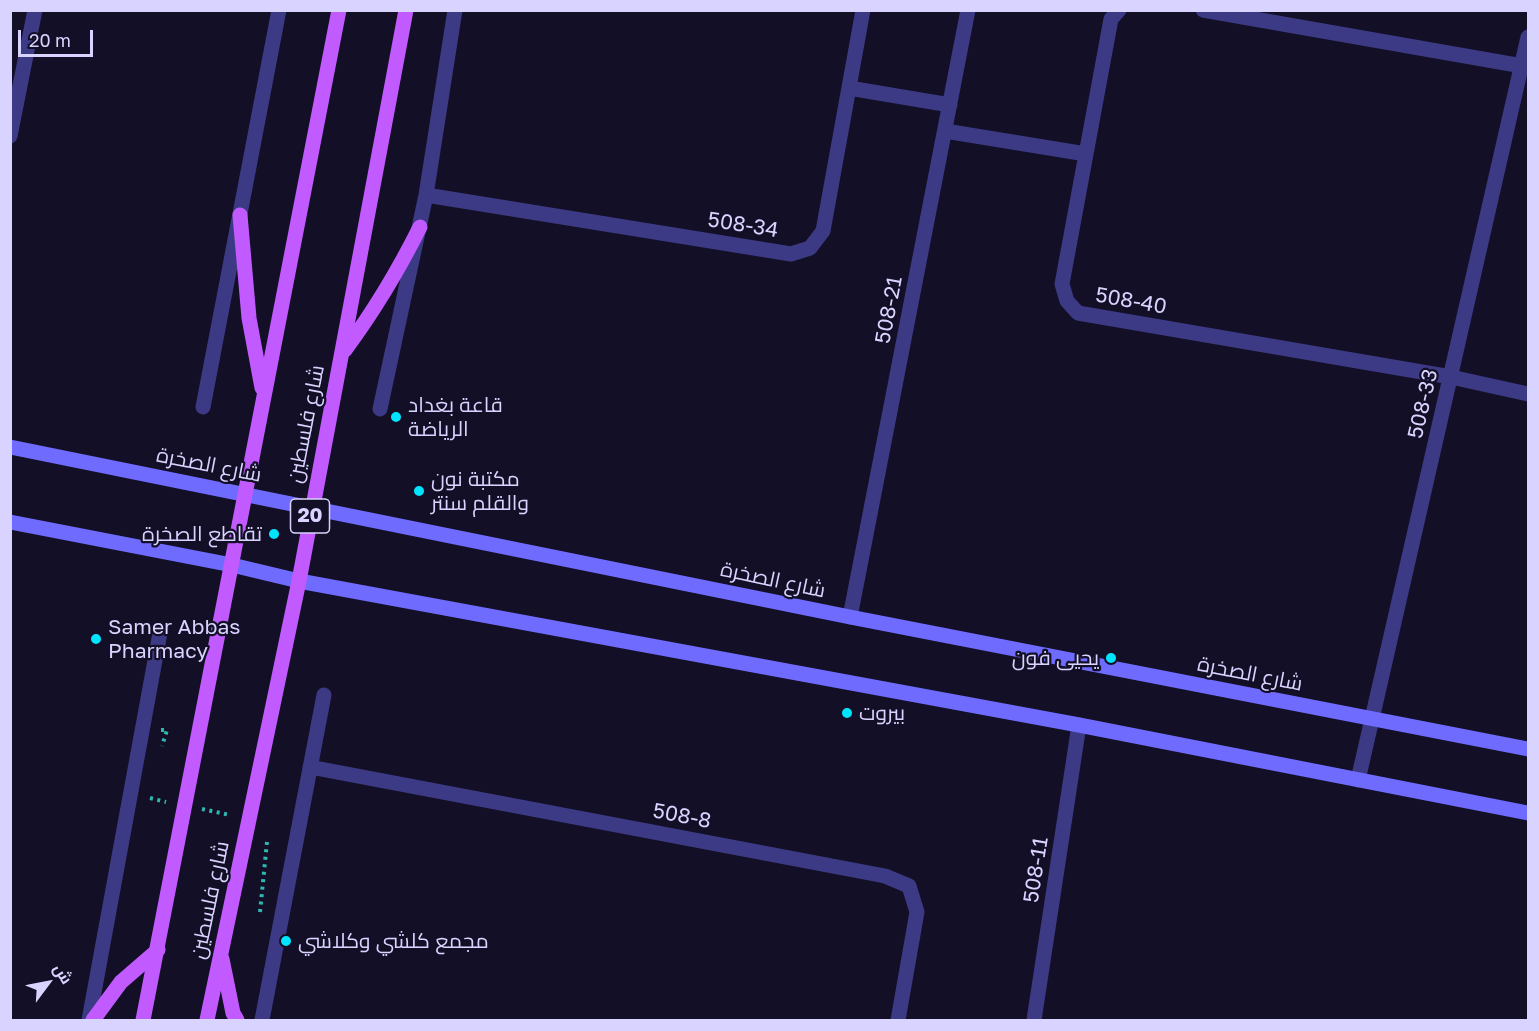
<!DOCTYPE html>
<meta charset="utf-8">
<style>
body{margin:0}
#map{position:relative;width:1539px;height:1031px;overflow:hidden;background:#130f26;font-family:"Golos Text",Cairo,sans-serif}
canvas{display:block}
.frame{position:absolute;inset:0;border:12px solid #d9d4ff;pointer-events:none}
.north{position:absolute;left:18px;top:953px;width:60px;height:60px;-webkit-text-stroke:4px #130f26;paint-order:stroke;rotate:58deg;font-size:16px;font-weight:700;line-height:24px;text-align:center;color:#d9d4ff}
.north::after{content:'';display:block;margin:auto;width:21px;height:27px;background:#d9d4ff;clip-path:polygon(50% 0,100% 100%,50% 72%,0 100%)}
.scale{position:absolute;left:18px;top:30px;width:75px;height:27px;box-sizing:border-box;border:3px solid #d9d4ff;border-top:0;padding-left:8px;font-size:18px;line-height:21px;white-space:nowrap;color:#d9d4ff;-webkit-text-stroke:4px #130f26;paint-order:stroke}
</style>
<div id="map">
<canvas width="1539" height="1031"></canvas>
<div class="frame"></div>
<div class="north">ش</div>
<div class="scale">20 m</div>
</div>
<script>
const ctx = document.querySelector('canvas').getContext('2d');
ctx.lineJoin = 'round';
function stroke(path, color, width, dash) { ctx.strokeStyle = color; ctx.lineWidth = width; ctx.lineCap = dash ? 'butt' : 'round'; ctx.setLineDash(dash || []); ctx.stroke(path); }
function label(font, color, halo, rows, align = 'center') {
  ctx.font = font + ' "Golos Text",Cairo,sans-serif'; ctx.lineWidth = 4.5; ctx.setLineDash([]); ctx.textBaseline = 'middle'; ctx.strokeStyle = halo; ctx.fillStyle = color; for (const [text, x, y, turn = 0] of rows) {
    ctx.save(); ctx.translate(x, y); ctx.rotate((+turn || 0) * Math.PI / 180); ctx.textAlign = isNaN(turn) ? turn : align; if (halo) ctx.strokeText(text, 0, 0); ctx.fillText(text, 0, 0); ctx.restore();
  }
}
stroke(new Path2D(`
 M161,730h6l-5,16
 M150,798l16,4
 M202,809l28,6
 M260,912l7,-70`), '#2fb8b0', 4, [3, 4.5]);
stroke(new Path2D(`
 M1119,10l-8,9 -49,265 5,17 11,12 373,64 77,17
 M1203,10l325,57
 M849,88l101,17
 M945,131l141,23
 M10,136l25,-126
 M426,195l365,59 19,-6 13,-17 40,-221
 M203,407l76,-397
 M380,409l46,-214 29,-185
 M850,617l118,-607
 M310,767l575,109 24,10 8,26 -19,108
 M1358,780l170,-743
 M89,1020l71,-387
 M262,1020l62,-325
 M1034,1020l45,-295`), '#3d3a85', 15);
stroke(new Path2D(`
 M10,447l840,170 678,132
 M10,522l222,43 67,16 780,144 449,88`), '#6f6bff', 15);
stroke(new Path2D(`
 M240,215l9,103 13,70
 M345,350c29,-39 53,-79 75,-123
 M222,959l11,54 4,7
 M93,1020l28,-38 37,-32
 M143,1020l196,-1010
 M207,1020l92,-439 107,-571`), '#c25bff', 15);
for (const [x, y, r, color] of [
 [396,417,6,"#00e5ff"],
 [419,491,6,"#00e5ff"],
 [274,534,6,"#00e5ff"],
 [96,639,6,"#00e5ff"],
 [1111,658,6,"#00e5ff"],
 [847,713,6,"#00e5ff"],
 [286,941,6,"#00e5ff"]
]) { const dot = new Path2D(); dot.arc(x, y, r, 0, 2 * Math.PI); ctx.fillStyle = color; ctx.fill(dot); stroke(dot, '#130f26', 2); }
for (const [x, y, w] of [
 [310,516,39]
]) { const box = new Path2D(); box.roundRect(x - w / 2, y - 17, w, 34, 4.5); ctx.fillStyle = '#130f26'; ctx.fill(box); stroke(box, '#d9d4ff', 1.5); }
label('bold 20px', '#d9d4ff', null, [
 ["20",310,516]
]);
label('21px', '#d9d4ff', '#130f26', [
 ["508-34",743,225,9],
 ["508-40",1131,301,10],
 ["508-21",889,310,-79],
 ["508-33",1423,404,-77],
 ["شارع فلسطين",306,424,-79],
 ["شارع الصخرة",209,465,11],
 ["شارع الصخرة",773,580,12],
 ["شارع الصخرة",1250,674,11],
 ["508-8",682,816,11],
 ["508-11",1036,870,-81],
 ["شارع فلسطين",210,900,-78]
]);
label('21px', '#d9d4ff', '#130f26', [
 ["قاعة بغداد",408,405],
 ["الرياضة",408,429],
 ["مكتبة نون",431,479],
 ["والقلم سنتر",431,503],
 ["تقاطع الصخرة",262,534,"right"],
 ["Samer Abbas",108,627],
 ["Pharmacy",108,651],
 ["يحيى فون",1099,658,"right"],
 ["بيروت",859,713],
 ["مجمع كلشي وكلاشي",298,941]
], 'left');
</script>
